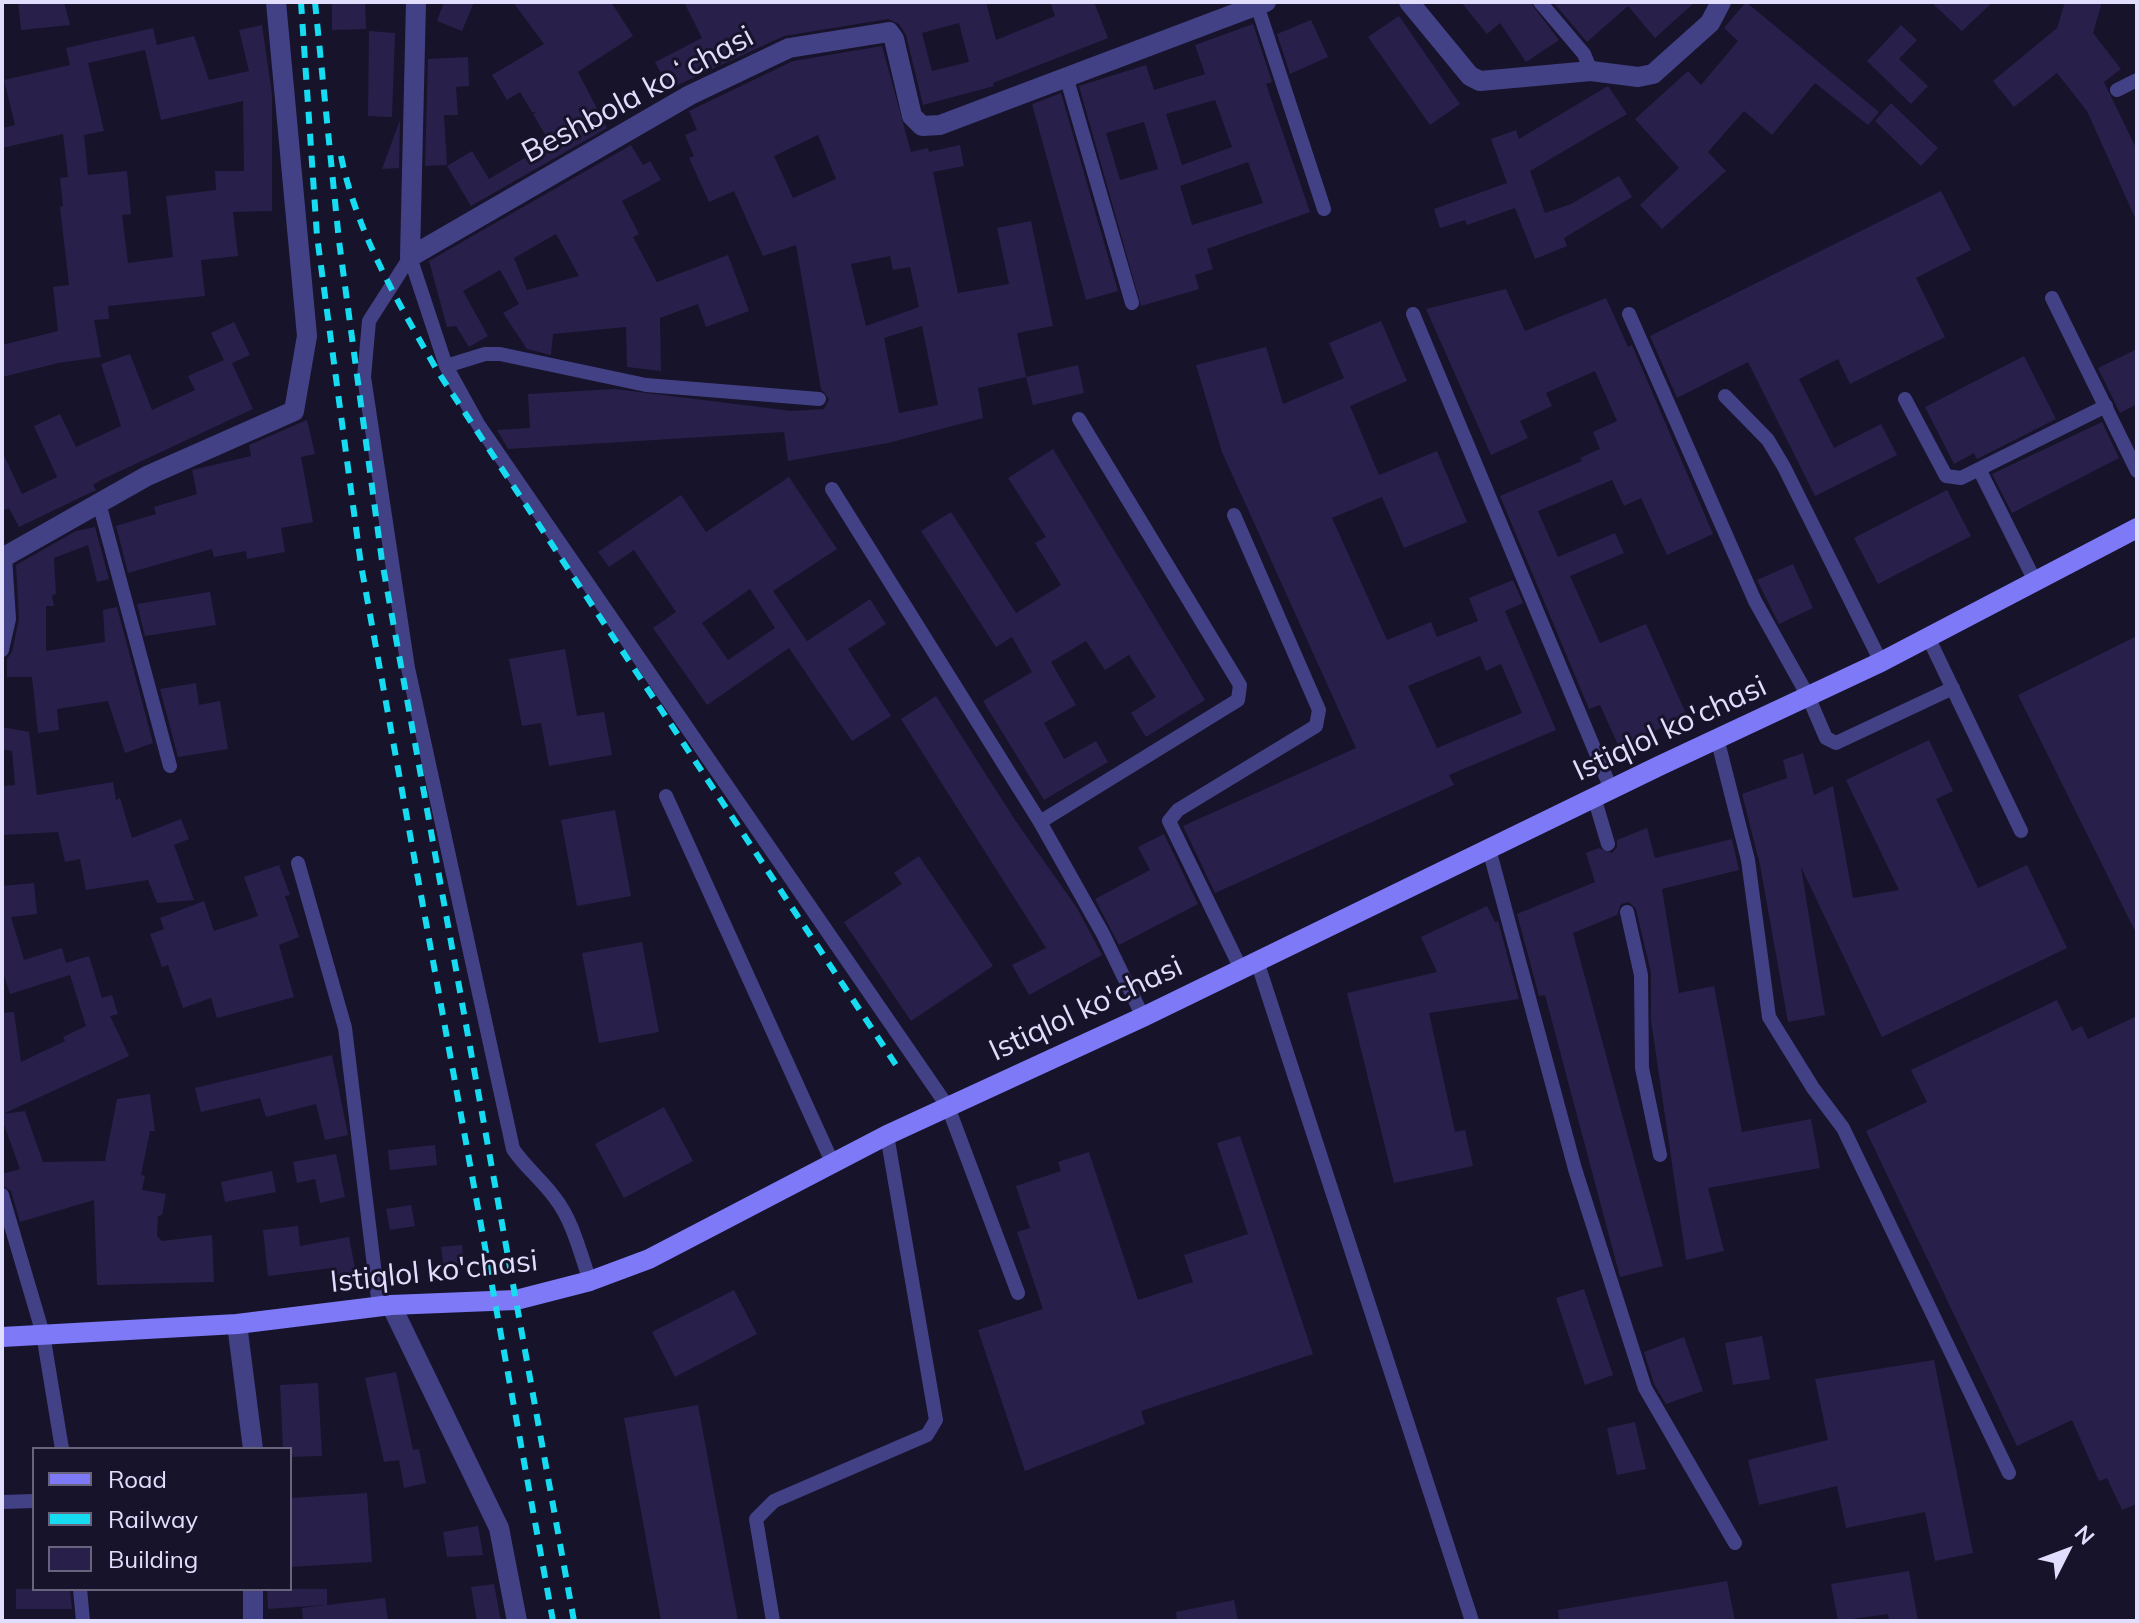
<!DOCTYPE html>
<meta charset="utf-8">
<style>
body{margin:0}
#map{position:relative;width:2139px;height:1623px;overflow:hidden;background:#17132a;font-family:Mulish,sans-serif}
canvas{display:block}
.frame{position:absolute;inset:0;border:4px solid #e1ddfd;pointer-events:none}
.legend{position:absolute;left:32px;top:1447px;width:260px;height:144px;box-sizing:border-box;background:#17132a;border:2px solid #68647e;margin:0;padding:10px 14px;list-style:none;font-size:24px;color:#e1ddfd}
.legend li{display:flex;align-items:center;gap:16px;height:40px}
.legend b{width:40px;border:2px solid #68647e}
.north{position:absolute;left:2027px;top:1511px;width:80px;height:80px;-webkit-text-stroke:6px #17132a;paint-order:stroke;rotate:48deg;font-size:22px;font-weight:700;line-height:32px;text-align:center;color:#e1ddfd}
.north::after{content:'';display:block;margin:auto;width:28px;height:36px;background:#e1ddfd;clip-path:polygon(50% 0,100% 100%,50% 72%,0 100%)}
</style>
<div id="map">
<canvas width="2139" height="1623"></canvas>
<div class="frame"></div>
<ul class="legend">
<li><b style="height:10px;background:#7e7af7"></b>Road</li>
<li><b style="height:10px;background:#16dbf1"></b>Railway</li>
<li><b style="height:22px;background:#28204a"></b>Building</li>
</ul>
<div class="north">N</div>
</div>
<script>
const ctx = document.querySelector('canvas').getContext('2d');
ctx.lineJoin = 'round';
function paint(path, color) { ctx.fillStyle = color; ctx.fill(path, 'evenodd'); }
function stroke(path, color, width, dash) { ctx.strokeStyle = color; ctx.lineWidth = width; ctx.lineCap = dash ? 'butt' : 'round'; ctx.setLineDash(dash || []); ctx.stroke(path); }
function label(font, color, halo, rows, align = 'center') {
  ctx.font = font + ' Mulish,sans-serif'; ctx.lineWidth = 6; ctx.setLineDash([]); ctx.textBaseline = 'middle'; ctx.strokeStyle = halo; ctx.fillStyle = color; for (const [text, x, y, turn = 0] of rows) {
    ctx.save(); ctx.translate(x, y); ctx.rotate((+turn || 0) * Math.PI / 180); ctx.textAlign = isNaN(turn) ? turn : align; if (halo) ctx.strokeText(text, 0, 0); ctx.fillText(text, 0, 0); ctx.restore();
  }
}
paint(new Path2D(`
 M18,2h46l6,23 -49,5z
 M332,2h33l1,27 -34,1z
 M444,2h30l-12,29 -25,-10z
 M513,2h98l22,34 -55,36 29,56 -136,78 -24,-40 25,-15 17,28 61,-36 -17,-29 3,-2h-4l-12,-20 -13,8 -15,-25 52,-31z
 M684,2h302l10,38 59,-24 -5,-14h44l14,36 -115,45 1,3 -71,19 -17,-70 -7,-11 -11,-5 -104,17 -115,53 -14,-27 47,-24zM959,23l10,39 -37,9 -10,-38z
 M1461,2h69l29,38 -33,22 -26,-39 -13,11z
 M1553,2h142l-40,36 -27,-32 -41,36z
 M1746,2l133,110 -11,13 -53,-42 -43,52 -28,-24 -36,41 18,19 -64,58 -22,-24 39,-37 -44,-49 53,-48 13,14 37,-44 -14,-13z
 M1931,2h62l-31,29z
 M2065,2h37l-9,31 28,36 -17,13 33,68v72l-50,-111 -30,-38 -43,34 -21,-26 64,-53z
 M1399,16l61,88 -30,21 -62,-88z
 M1311,20l17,37 -38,17 -13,-40z
 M1253,24l19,58 -6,2 44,128 -103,37 6,20 -18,6 4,14 -58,17 -62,-220 67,-21 8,25 51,-16 -10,-29zM1215,100l17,47 -50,18 -16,-51zM1144,122l14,47 -38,11 -14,-47zM1248,162l15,41 -71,22 -12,-39z
 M262,25l10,69v117l-39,1 5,44 -37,4 4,36 -97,10 1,13 -15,1 7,37 -43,6 -56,14v-32l56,-14 -5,-44 16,-2 -9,-78 3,-1 -3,-28 8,-1 -5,-43 -61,14v-20l13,-3 -11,-45 66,-15 -4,-17 87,-20 4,17 37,-9 15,44 40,-9 -10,-41zM145,50l16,70 82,-19 1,70h-29l1,19 -50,6 7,61 -45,6 -6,-48 9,-1 -4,-43 -39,4 -4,-40 20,-4 -16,-68z
 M1901,25l16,15 -18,19 29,27 -17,18 -44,-43z
 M369,31l26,2 -3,84 -24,-1z
 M882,46l29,106 17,-4 1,4 31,-7 4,21 -31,6 25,121 51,-9 -12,-56 34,-7 22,105 -36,7 9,44 -48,11 5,30 -95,25 -100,18 -4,-29 -276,17 -11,-19 33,-2 -2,-34 87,-5 177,22 32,-2 5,-10 -8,-10 -25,-144 -33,11 -29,-65 -25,11 -20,-44 5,-2 -9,-21 12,-5 -8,-19 104,-50zM818,135l18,44 -43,19 -19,-42zM890,256l3,14 17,-3 9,40 -53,19 -15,-62zM922,326l16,79 -39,8 -15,-75z
 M468,57l1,29 -13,1 2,28h-14l3,50 -22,1 3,-107z
 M1608,86l19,28 -97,57 15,42 26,-9 48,-28 13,21 -68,41 3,8 -32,13 -20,-51 -48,17 -2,-5 -25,8 -6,-19 73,-26 -16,-44 25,-9 3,9z
 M1061,93l57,198 -32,9 -54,-196z
 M1891,103l47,45 -17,18 -46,-45z
 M400,120l-1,48 -17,1z
 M631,145l12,20 7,-4 11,19 -39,21 17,33 -6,3 24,45 71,-27 21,56 -43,16 -8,-23 -38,14 1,53 -34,-4 -1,-40 -73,7 -2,21 -24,-6 -24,-36 16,-9 -19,-34 -37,21 25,45 -19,11 -13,-21 -9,1 -18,-66zM556,234l23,42 -52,14 -13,-32z
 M1941,191l30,59 -55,28 29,59 -95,47 -12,-25 -39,20 35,69 47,-24 16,31 -82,41 -67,-134 -71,36 -27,-62z
 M1506,289l19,42 81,-33 22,49 4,-2 81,189 -46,21 -26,-57 -17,8 -12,-26 -74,31 20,46 57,-24 9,20 -54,23 30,67 46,-19 41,92 -68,31 -19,-42 -11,4 -89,-213 82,-35 -2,-3 20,-9 -7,-17 24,-11 -22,-50 -49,22 6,13 -32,15 8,17 -37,17 -65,-146z
 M1381,321l26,60 -57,25 29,69 58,-24 30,71 -63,26 -22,-51 -50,21 55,122 44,-18 6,15 41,-16 -9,-23 44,-18 10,23 -18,8 51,119 -107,45 5,10 -239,108 -32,-67 173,-78 -134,-296 -26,-87 70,-18 17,57 61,-26 -15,-35zM1480,656l6,15 15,-7 21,49 -85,35 -29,-62z
 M234,322l16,33 -18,8 21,46 -152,71 -8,5 3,5 -77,37 -10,-19 -7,3v-60l20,43 35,-17 -23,-51 26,-12 16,33 45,-21 -20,-62 29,-10 22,56 43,-20 -7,-14 36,-16 -13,-27z
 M2137,349v55l-17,9 -22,-45z
 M2024,356l32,63 -79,40 -3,-6 -20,11 -29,-57z
 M1078,365l6,28 -51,12 -7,-28z
 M307,420l8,34 -14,3 12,65 -32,6 4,24 -38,7 -1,-8 -32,6 -2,-8 -84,24 -12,-47 40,-12 -2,-7 43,-13 -5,-24 59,-14 -2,-11z
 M2102,422l17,36 -107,55 -20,-39z
 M1053,449l152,251 -59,37 -15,-24 25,-16 -27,-42 -24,15 -19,-29 -35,21 25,43 -32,18 20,36 32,-18 12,21 -64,38 -61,-99 49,-29 -20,-35 -16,10 -75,-116 30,-19 65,101 45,-28 -26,-42 11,-6 -38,-59z
 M789,477l48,72 -64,42 34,50 63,-42 16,25 -38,25 43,67 -39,25 -63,-93 -82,57 -54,-77 23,-16 -42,-62 -25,17 -11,-15 83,-57 25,37zM750,589l25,39 -47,32 -26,-37z
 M1947,490l24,46 -93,48 -24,-46z
 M95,527l14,52 -12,3 -9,-37 -34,13 2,36 -4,1 2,11h-8v45l59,-9 -2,-32 14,-3 36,136 -28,10 -17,-52 -51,8 2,21 -21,3 -6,-56h-25v-18l5,-7 7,-33 -3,-54 60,-34z
 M1793,564l20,44 -34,16 -22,-44z
 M210,592l6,33 -71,11 -8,-32z
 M2137,636v299l-119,-240z
 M565,649l12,67 27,-4 8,43 -63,11 -8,-43 -19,3 -13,-67z
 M196,683l3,22 21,-4 8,48 -50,8 -18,-68z
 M936,696l79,124 62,88 25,47 -73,40 -17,-30 34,-17 -145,-229z
 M2,727l27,5 8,63 76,-13 3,18 4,-2 12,40 49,-19 8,20 -15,6 20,55 -37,3 -9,-23 -62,10 -6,-31 -15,3 -7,-30 -56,3v-49l13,-1 -3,-34 -10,-2z
 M1929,740l24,51 -17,8 42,89 49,-23 40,83 -185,89 -81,-170 24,148 -37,7 -28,-157 -18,-71 45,-16 -4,-18 20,-7 11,42 19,-9 20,112 46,-8 -53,-110z
 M615,810l16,86 -54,10 -16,-86z
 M1647,828l8,30 77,-19 7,31 -77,19 17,104 35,-7 28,146 69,-13 9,49 -112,20 16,63 -38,9 -35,-240v-47l-15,-64 -7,-7 -8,2 -4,11 -44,18 90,333 -43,11 -75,-282 -6,1 -22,-82 78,-32 -9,-29 13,-5 13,5 5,-6v-7z
 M1164,834l34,70 -79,41 -24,-46 55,-29 -12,-23z
 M919,856l74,110 -82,55 -67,-99 58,-38 -8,-11z
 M279,865l11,30 -5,1 14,41 -20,8 15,52 -77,21 -6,-20 -28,10 -15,-43 -6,2 -12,-33 14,-5 -4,-11 44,-17 10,30 44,-15 -14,-39z
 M34,883l3,31 -26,3 13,43 38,-12 4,15 23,-7 13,42 10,-3 6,19 -8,2 19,40 -126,58 22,-3 18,51 62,-1 12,-62 33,-5 5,37h-5l-9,44 4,1 -3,14 24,4 -4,21 -4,1 -1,20 5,5 50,-6 2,47 -117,3 -3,-85 -74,22 -9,-31 -9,-6v-11l18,-5 -18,-50v-106l12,-1 7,50 44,-21 -2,-4 23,-11 -16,-51 -60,19 -8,-25v-83z
 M1487,906l8,16 3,-1 21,78 -90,14 26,119 10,-2 8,36 -79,17 -47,-190 90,-21 -16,-35z
 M642,942l17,90 -60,11 -17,-90z
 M2057,1000l15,31 10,-5 6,13 49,-23v488l-15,6 -15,-32 -8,3 -27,-61 -55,26 -151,-315 61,-29 -16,-32z
 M332,1055l16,80 -23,5 -9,-36 -50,13 -6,-19 -59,14 -6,-24z
 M664,1107l29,54 -69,37 -29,-54z
 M1240,1136l73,218 -172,57 4,13 -120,47 -47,-141 65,-21 -26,-77 13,-4 -14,-42 45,-15 -3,-9 31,-10 49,148 55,-18 -9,-27 64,-21 -31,-91z
 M435,1145l2,20 -47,5 -2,-20z
 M336,1154l9,43 -25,6 -5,-24 -18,4 -4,-21z
 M272,1171l4,21 -51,10 -4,-20z
 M411,1205l4,21 -25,4 -4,-21z
 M298,1226l2,20 49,-9 7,37 -23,4 -1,-10 -64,8 -5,-46z
 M462,1245l2,22 -20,2 -3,-22z
 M1584,1289l29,86 -28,10 -29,-87z
 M734,1290l23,44 -82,43 -23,-45z
 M1762,1336l8,43 -37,6 -8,-42z
 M1684,1337l19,54 -37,13 -12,-20 -10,-32z
 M1934,1360l39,193 -38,8 -10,-49 -79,16 -9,-42 -78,19 -11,-45 80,-20 -13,-61z
 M396,1372l17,78 6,-1 7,34 -22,5 -5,-28 -15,2 -19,-84z
 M318,1383l4,73 -32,1v-8h-7l-3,-64z
 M698,1405l40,216h-77l-37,-203z
 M1635,1422l11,47 -29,6 -10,-47z
 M367,1493l5,69 -82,5v-69z
 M478,1526l5,29 -36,2 -4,-25z
 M1909,1571l9,50h-29l-1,-7 -50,7 -7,-37z
 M1727,1581l8,40h-176l-1,-11z
 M494,1584l7,37h-24l-6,-34z
 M16,1589h54l2,20h-56z
 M267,1589h60v16l58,-7 3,23h-85l-1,-13 23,-3 -57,4z
 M1234,1600l4,21h-61l-1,-9z`), '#28204a');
stroke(new Path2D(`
 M1540,2l44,52 7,17
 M1257,5l67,204
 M1066,76l66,227
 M2117,90l20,-10
 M410,257l36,109 32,58 470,683 70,186
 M410,257l-41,64 -5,56 44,291 105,481c12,18 29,31 42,49 18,23 25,55 35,83
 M2052,298l85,173
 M1413,314l198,475
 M1629,314l126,287 53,95 18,42 10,5 117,-55
 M446,366l39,-12h15l146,31 173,14
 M1725,396l43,44 16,27 97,195
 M1905,399l41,77 15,2 145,-72
 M1079,419l161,266 -2,15 -198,122 63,112 40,83
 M1979,469l56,112
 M832,489l208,333
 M99,503l71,263
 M1234,515l85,195 -3,16 -138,84 -9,11 72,148
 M1928,637l93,194
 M2,650l7,-31 -4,-62
 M1717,738l31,122 21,157 44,71 30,40 166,345
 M666,796l167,368
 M1594,797l14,47
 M1489,849l86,320 70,219 90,155
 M298,863l47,165 34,279
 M1627,912l14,63 1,93 18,87
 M1257,961l215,660
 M2,1195l41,139 19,115
 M2,1502l32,-1
 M80,1589l3,32
 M773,1621l-17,-102 18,-18 153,-66 9,-15 -49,-285`), '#434186', 14);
stroke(new Path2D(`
 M416,2l-6,255 280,-162 99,-47 100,-16 5,7 18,77 10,10 18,-1 326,-123
 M1409,2l61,74 10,5 111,-10 47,6 15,-3 57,-51 11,-21
 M2,558l145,-82 147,-65 13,-75 -31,-334
 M391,1305l108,223 18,93
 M237,1324l16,125
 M253,1621v-32`), '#434186', 20);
stroke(new Path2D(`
 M2,1337l235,-13 154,-19 125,-5 74,-19 59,-22 238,-124 256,-118 516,-251 222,-104 256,-134`), '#7e7af7', 20);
stroke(new Path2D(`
 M301,2l16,234 44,329 192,1056
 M315,2l24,239 43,320 192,1060
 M341,156c16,78 58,148 97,216l460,696`), '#16dbf1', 6, [12, 10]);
label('30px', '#e1ddfd', '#17132a', [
 ["Beshbola koʻchasi",638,95,-28],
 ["Istiqlol ko'chasi",1670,729,-25],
 ["Istiqlol ko'chasi",1086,1009,-25],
 ["Istiqlol ko'chasi",434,1272,-6]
]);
</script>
